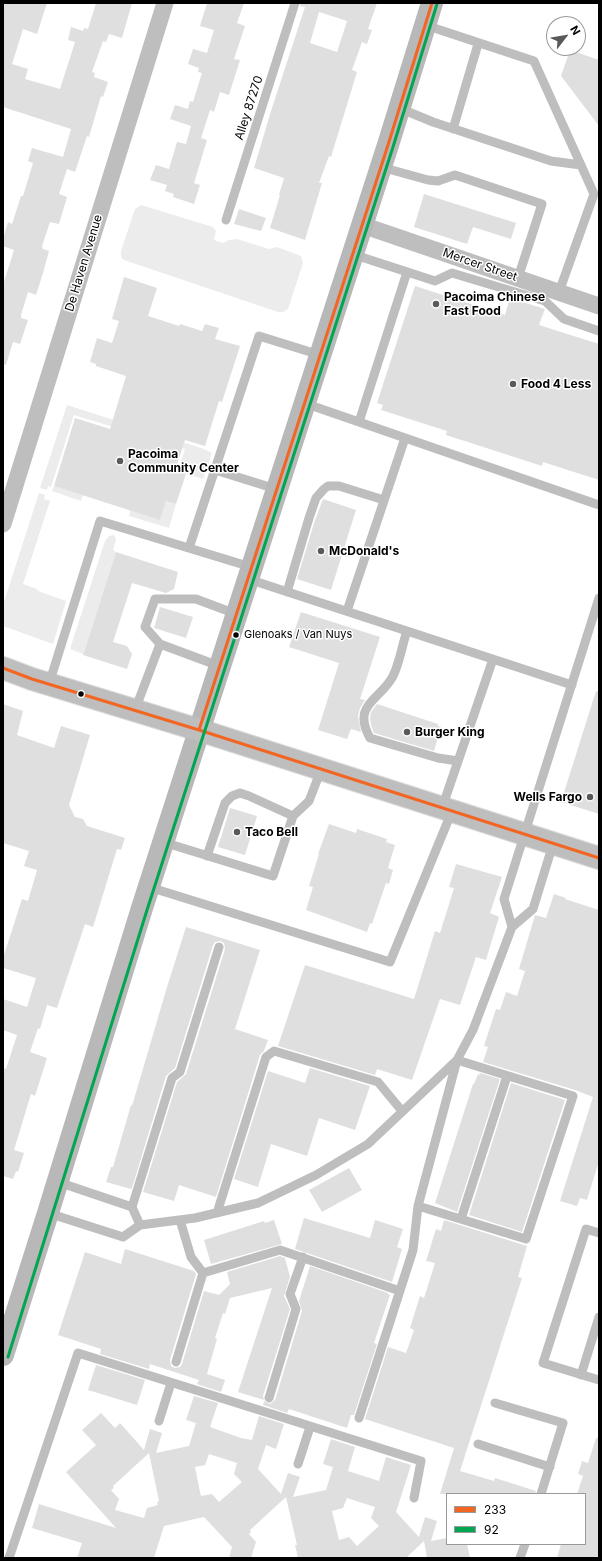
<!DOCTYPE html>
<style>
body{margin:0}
#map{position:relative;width:602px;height:1561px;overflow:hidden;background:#fff;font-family:Inter,sans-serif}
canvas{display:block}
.frame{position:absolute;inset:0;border:4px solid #000;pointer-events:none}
.legend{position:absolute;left:446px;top:1493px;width:140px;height:52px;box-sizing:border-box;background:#fff;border:1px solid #999;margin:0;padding:5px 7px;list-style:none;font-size:12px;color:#000}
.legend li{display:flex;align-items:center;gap:8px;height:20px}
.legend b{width:20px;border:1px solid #999}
.north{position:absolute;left:546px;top:16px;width:40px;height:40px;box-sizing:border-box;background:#fff;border:1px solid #999;border-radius:50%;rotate:59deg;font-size:11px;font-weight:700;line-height:16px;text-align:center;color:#000}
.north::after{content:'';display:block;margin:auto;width:14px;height:18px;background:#595959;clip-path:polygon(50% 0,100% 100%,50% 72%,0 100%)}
</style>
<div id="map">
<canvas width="602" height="1561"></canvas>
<div class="frame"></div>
<ul class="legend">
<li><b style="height:5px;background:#f26522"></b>233</li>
<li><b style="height:5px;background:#00a651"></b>92</li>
</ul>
<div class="north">N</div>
</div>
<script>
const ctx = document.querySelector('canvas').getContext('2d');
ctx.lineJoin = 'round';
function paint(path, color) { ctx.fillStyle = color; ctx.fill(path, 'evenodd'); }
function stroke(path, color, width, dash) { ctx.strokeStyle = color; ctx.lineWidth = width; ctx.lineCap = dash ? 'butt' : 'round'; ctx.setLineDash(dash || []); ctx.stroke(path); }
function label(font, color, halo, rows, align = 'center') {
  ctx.font = font + ' Inter,sans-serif'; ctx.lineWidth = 3; ctx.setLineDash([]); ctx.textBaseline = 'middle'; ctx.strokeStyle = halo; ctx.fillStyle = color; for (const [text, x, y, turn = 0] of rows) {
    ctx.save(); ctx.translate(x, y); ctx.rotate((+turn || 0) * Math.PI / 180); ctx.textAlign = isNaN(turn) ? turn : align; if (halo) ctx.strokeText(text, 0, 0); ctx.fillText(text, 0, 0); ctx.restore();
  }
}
paint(new Path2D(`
 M141,205l72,22 3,4 -2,9 9,3 6,-3 8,-1 32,10 8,-2 24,9 2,7 -15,46 -5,3h-5l-154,-52 -3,-3v-6l14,-42z
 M67,405l137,44 8,4 -9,26 -25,-8 7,-22 -111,-34 -23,72 -3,-1 -1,4 -7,-2z
 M54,486l29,9 -2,6 -29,-10z
 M39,493l6,2 -1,4 6,2 -27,83 14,5 1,2 28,10 -13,43 -50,-18v-21z
 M166,501l10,3 -7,24 -40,-12 1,-6 30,9z
 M114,535l2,4 -3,11 3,2 -33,102 -13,-5 35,-108 4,-5z`), '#ececec');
paint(new Path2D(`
 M3,3h44l-10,31 -14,-5 -11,35 16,5 -3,10 35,10 15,-47 -7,-2 3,-13 12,4 1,-3 4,1 8,-26h36l-10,35 -13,-4 -3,8 -3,-1 -11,31 3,1 -1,4 14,5 -5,15 -2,-1 -12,41 -2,-1 -12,36 -8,-3 -8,25 8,3 -8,27 -9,-2 -8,24 1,3 6,2 -6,22 -7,22 -8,-3 -7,23v3l7,2 -8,24 -7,-2 -7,23 -3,-1v-79l11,-35 -11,-4v-7l5,-17 4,2 9,-28h2l10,-33 -5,-2 4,-13 31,9 8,-28 -68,-22z
 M207,3h37l-7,20 8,3 -11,33 6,1 -11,35 -9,-3 -6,20 -4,-2 -9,28 6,2 -13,43 6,2 -6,19 -21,-7 1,-3 -9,-3 2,-6 -17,-5 6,-15 13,4 8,-27 9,2 5,-18 -21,-7 5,-14 13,4 2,-8 3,1 9,-29 -4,-1 1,-4 -11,-4 5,-15 14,4 7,-23 -14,-4z
 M301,3h76l-9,26 4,1 -5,14 -5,-2 -10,28 5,2 -26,85 -2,-1 -10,27h3l-17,57 -35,-12 10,-33h-1l5,-17 -30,-10 17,-57 34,-104 -5,-1zM319,12l28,9 -10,31 -27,-9z
 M570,50l29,10v66l-38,-50z
 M424,194l92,29 -5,16 -38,-12 -6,17 -53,-17z
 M239,209l27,9 -5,13 -27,-7z
 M124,277l33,11 -9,28 31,10 1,-2 22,7 3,-7 14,4 -4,11 25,7 -18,56 -3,-1 -14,45 -20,-6 -10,30 11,4 -10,30 -10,-3 -6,19 -106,-34 21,-68 35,11 16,-53 -30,-10v-2l-6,-2 7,-24 15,5 7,-22 -7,-2z
 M415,286l90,29 5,-17 35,11 -6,16 60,19v136l-56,-18 -1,4 -96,-31 1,-4 -66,-21 2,-5 -6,-2z
 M323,499l33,11 -25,80 -34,-11 18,-59z
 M116,552l62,20 -4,17 -8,4 -34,-10 -19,59 14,4 5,8 -5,15 -44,-14z
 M160,607l33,10 -7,21 -32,-10z
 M301,612l79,25 -20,62 5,1 -5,8 -2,8 3,16 -10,-3 -4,10 -29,-9 21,-67 -50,-16z
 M596,691l3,1v122l-38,-12z
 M3,704l20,7 -6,24 37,13 7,-22 29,9 -21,70 6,12 8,2 4,7 38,12 -4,12 -4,-1 -24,78 -8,-3 -28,84 -10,-3 -7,24 -2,-1 -8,24 17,6 -12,38 -4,-2 -17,56 10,3 -6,19 -2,-1 -3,8 -10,-3v-108l3,1 11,-34 -14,-5v-31l24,8 9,-29 -33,-10v-10l19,-59 6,2 9,-31 -13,-4 5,-15 -26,-8z
 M377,704l61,20v2l3,1 -7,24 -60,-18 -3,-8 -1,-7 1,-6z
 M230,808l27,8 -12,39 -27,-8z
 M329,824l27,9 1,-4 30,10 -1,3 9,3 -7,23 5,2 -4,14 -3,-1 -14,41 -2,-1 -3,9 -61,-22 7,-23 -4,-1 10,-32h-1z
 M456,864l46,13 -12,36 9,4 -13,43 -10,-3 -16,48 -20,-6 -28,81 -35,-11 -2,6 -97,-29 27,-81 109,34 21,-68 5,2 14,-45 -5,-1z
 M554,894l12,4 -1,1 34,11v251l-12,39 -7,-2 -3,8 -17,-5 33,-104 -18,-7 -92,-28 5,-15 -4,-1 12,-37 4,1 6,-18 11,4 8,-25 -6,-2 16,-54 11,3z
 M186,927l74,23 -25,79 33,11 -4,11 -4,4 -44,142 -37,-12 -5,16 -31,-9 34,-110 9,-8 39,-125 -1,-6 -4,-2 -5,1 -2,3 -38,123 -9,8 -34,112 -1,1 -25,-7 5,-15h2l18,-62 1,1 35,-119z
 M310,1068l60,18 -15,44 -36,-12 -12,38 -36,-12 -13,43 -24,-8 34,-108 37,12z
 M480,1073l20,6 -43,133 -22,-9 38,-119h1l4,-10 1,1z
 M511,1083l54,17 -43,132 -53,-17z
 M349,1168l13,22 -40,22 -13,-22z
 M304,1218l66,20 5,-18 28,9 -6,18 5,2 -10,33 -97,-33z
 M274,1220l8,24 -71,20 -7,-24 60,-19 1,2z
 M444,1220l83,26 -9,31 4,1 -62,193 34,10 1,-3 41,13 -1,3h-95l14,-46 -89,-29 23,-72 18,6 8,-23 -4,-2 10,-32 4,2 11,-35 -9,-2 10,-32 5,2z
 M125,1249l69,22 2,3 -26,86 1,6 4,2 5,-1 2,-3 22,-73 15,4 11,-11 -3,-12 53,-16 5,2 5,19 -6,19 6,13 -27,87 1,4 -26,-8 34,-104 -42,10 -5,16 -2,-1 -8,25 2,1 -10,35 18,6 -4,12 -24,-8 2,-4 -49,-16 -1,5 -49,-15 1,-5 -43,-14 27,-83 36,12z
 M310,1266l78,27v1l2,1 -16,48 3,1 -23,71h-3l-4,13 -58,-19 -2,4 -24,-8 1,-4 6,3 5,-4 27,-89 -3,-10z
 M96,1365l49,15 -8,25 -49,-15z
 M194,1396l24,7 -8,24 31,11 11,2 7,-24 25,8 -8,25 -10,-4 -8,24 23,25 7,-21 12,4 -7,20 33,-7 7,-23 -10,-3 8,-25 24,8 -7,24 31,10 7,-24 25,8 -15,47 23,25 6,-20 12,4 -6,20 16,-3v6h20l3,14h-43l-3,-17 -18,17h-108l-3,-13h2l-11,-48 -36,33 1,2 -2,2 7,8 -5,16h-22l3,-11 -28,-30 -40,9 -10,32h-77l5,-15 -50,-15 7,-24 77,24 -50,-56 30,-27 -14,-15 19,-17 14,15 5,-5 24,27 6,-21 12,4 -6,20 33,-7 7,-23 -10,-3zM149,1453l10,48 -2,1 1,3 -11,3 -3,10 -29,-8 4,-11 -8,-9 3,-2 -1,-2zM209,1454l28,9 -3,11 8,8 -23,20 -7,-8 -11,2 -1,-4 -5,-25 10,-2zM347,1498l28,9 -4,11 8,8 -22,20 -8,-9 -10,3 -7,-29 11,-3z
 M596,1438h3v120h-42l4,-14h24v-50h-8l6,-18 -5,-2 4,-13 6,2z`), '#dfdfdf');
const primary = new Path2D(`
 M3,668l29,11 167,51 400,128`);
stroke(primary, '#dbdbdb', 24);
stroke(new Path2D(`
 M425,25l109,36 60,133 -35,98
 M399,108l34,14 118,39 30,4
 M453,129l25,-85
 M381,167l47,13 10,1 17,-6 87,29 -24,74
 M226,220l69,-217
 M352,254l83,27 17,-8 93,28 19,18 35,12
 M304,403l295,102
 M359,422l48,-150
 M215,470l61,19
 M189,548l70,-212 61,19
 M248,579l324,106
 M287,592l22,-74 7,-20 8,-9 4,-3h11l45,14
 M347,611l58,-173
 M407,631c-5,14 -7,31 -14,45 -12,24 -42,28 -23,62l68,20 20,3
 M219,666l-59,-22 -15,-17 10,-28h41l40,15
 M49,684l51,-163 151,46
 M135,710l25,-66
 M442,808l51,-149
 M163,842l110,34 20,-60 16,-15 12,-31
 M207,856l18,-53 7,-7 8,-3 9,3 44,20
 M149,887l241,75 62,-151
 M512,927l-8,-28 95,-301
 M58,1182l74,25
 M418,1206l108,33 47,-143 -116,-36
 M48,1213l75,24 17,-12 55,-7 63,-15 58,-28 52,-31 89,-84
 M217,1213l49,-156 8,-6 104,31 24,29
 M461,1219l46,-143
 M140,1225l-8,-18 40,-129 8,-6 39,-125
 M599,1233l-13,-4 -43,134 56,17
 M203,1273l77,-23 120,41
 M176,1362l27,-89 -12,-16 -11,-37
 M581,1375l18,-58
 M269,1398l27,-89 -6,-15 13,-37
 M495,1403l68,20 -22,71
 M359,1418l54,-168 5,-44 39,-146 16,-30 39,-103 21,-18 20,-65
 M159,1421l12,-38
 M478,1444l72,23
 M298,1464l12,-37
 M9,1558l69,-205 343,108 -7,37
 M520,1558l5,-14`), '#bebebe', 9);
stroke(new Path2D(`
 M362,225l237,81
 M3,524l162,-521`), '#bebebe', 17);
stroke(new Path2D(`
 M3,1355l45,-142 94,-305 246,-763 44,-142`), '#b8b8b8', 22);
stroke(primary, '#bebebe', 22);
stroke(new Path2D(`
 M3,668l29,11 167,51 400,128
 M199,730l189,-585 44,-142`), '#f26522', 3);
stroke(new Path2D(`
 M8,1357l139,-447 246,-763 44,-143`), '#00a651', 3);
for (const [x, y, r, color] of [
 [436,304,4,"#595959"],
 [513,384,4,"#595959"],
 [120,461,4,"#595959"],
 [321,551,4,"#595959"],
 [236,635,3.5,"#000"],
 [81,694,3.5,"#000"],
 [407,732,4,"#595959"],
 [590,797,4,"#595959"],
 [237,832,4,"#595959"]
]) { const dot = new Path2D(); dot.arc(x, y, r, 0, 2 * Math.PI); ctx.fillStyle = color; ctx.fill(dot); stroke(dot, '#fff', 1.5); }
label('11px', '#000', '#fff', [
 ["Glenoaks / Van Nuys",244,635]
], 'left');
label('12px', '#000', '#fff', [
 ["Alley 87270",249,108,-72],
 ["De Haven Avenue",84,263,-73],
 ["Mercer Street",480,265,19]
]);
label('bold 12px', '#000', '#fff', [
 ["Pacoima Chinese",444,297],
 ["Fast Food",444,311],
 ["Food 4 Less",521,384],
 ["Pacoima",128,454],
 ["Community Center",128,468],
 ["McDonald's",329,551],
 ["Burger King",415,732],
 ["Wells Fargo",582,797,"right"],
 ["Taco Bell",245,832]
], 'left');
</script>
